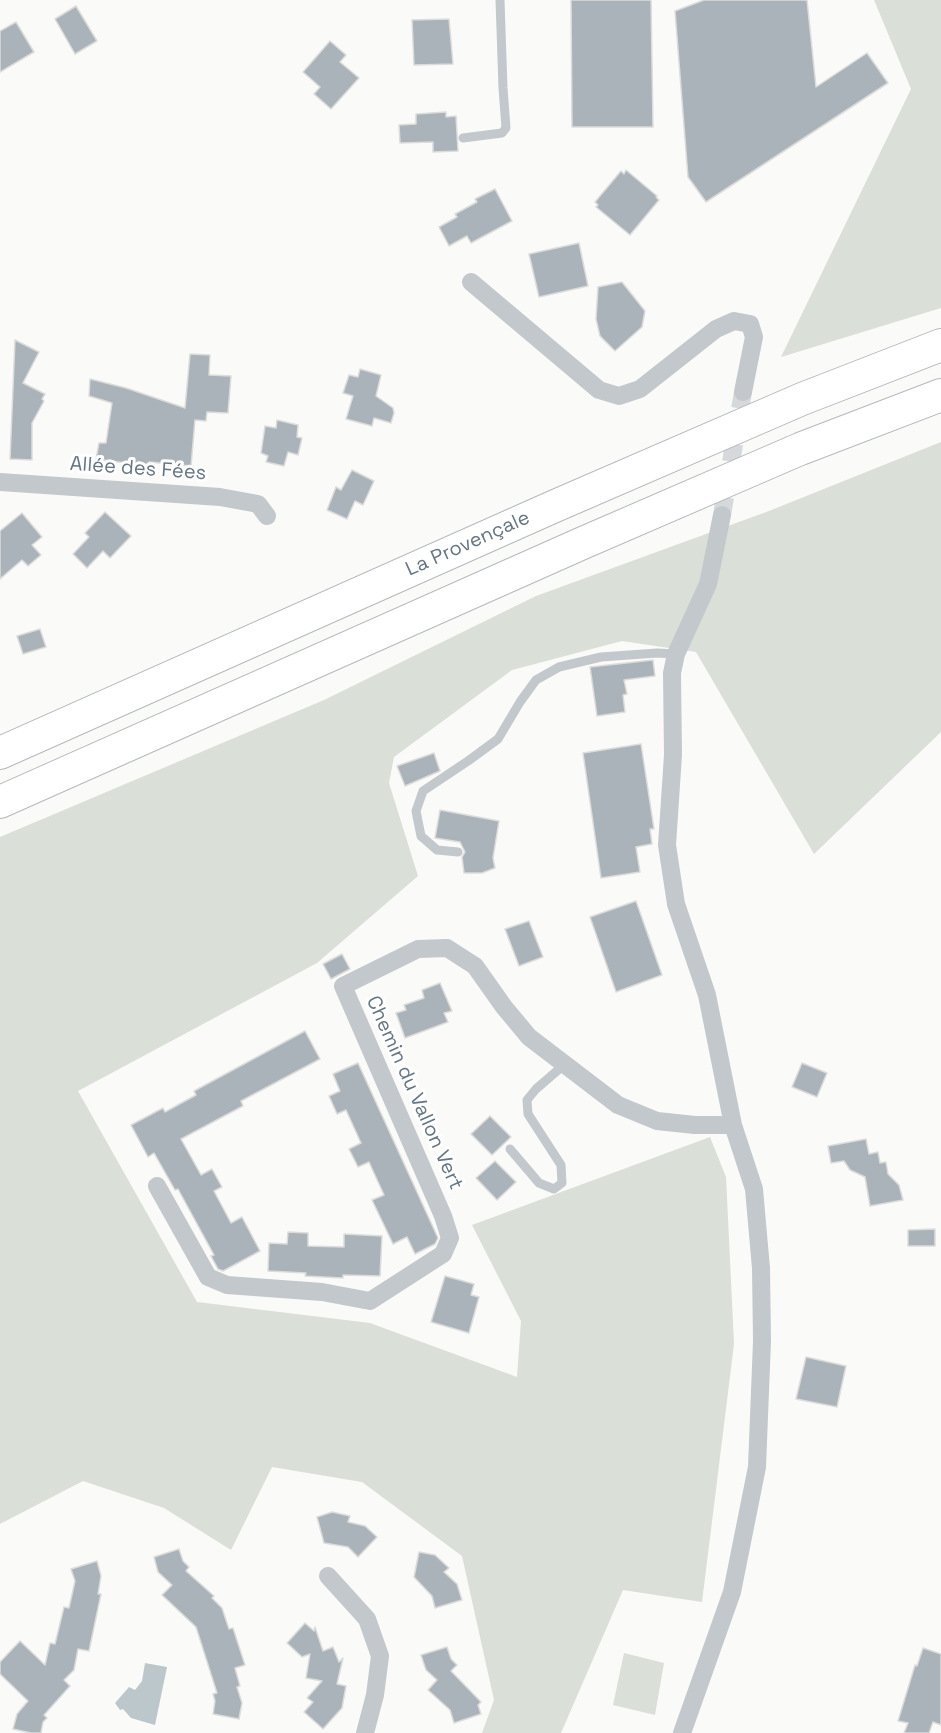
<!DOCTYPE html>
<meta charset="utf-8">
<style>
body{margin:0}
canvas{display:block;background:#fafaf8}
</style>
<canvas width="941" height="1733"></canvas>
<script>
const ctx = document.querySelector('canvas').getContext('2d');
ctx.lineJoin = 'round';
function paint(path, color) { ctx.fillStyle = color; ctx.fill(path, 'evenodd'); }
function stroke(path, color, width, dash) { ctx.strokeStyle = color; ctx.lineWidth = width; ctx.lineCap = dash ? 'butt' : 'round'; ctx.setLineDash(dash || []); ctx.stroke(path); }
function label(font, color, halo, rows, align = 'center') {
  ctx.font = font + ' "Space Grotesk",sans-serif'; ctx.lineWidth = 6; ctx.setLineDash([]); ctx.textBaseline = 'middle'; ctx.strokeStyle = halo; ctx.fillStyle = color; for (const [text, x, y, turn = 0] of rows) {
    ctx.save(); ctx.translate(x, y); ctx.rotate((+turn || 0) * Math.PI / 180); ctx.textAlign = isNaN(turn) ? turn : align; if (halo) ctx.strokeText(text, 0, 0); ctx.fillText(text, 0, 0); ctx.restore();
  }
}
paint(new Path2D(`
 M874,0h67v308l-160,49 130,-268z
 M941,442v290l-127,122 -118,-202 -74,-11 -110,29 -118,87 -5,26 29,93 -101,87 -239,128 119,211 173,21 147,54 4,-56 -49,-96 238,-88 16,40 8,167 -32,258 -79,-12 -62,143h-79l12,-33 -32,-144 -100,-74 -90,-15 -41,83 -67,-42 -81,-27 -83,43v-687l324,-137 212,-104 233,-85z
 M624,1653l40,10 -9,52 -42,-10z`), '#dadfd7');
paint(new Path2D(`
 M145,1663l22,4 -12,58 -24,-7 -8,-9 -3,1 -5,-7 14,-16 6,3 7,-9z`), '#bbc7cb');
const building = new Path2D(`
 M571,0h80l2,127h-81z
 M704,0h103l9,87 51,-34 21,30 -182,119 -18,-25 -13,-166z
 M76,6l21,35 -22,13 -20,-35z
 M449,19l4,45 -39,1 -2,-45z
 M16,22l18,30 -34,20v-41z
 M330,41l16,14 -6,7 19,16 -28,31 -17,-15 6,-7 -17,-15z
 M446,112v5l10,-1 2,35 -25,1v-10l-33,1 -1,-18 17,-1v-10z
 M626,170l31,26 -1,1 3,3 -29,35 -34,-28 2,-2 -3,-3 26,-31 3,3z
 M495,189l17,32 -41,22 -4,-7 -18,10 -10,-19 18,-10 -2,-3 22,-12 -2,-3z
 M579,243l9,43 -49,11 -10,-43z
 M622,282l23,29 -3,16 -27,24 -15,-15 -4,-17 2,-32z
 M15,340l24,12 -16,31 22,11 -3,5 2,2 -12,22v37l-22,-1z
 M190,354l20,1 -1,20 22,1 -3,37 -21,-1 -1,9 -11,-1 -4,46 -42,-4 -1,4 -52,-7 3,-16h7l6,-40 -23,-7 1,-17 36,9 59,20z
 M360,369l21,6 -5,21 17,12 1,5 -3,10 -17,-5 -2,8 -26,-7 7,-23 -10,-3 6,-18 9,2z
 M277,420l21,5 -1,12 5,1 -4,17 -10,-3 -4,14 -18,-4 2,-6 -7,-3 4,-27 11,2z
 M352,470l22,11 -11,24 -8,-4 -8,18 -20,-9 9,-23 5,3z
 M105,512l26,24 -21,22 -7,-7 -16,17 -14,-14 16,-17 -4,-4z
 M22,513l20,24 -10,8 9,10 -13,11 -6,-6 -22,19v-48z
 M40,629l6,18 -23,7 -6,-18z
 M653,660l2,16 -31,4 3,14 -4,1 2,17 -28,4 -7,-49z
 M641,744l13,85h-4l2,15 -16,3 4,25 -39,6 -18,-125z
 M434,753l6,18 -35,15 -8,-20z
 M440,810l59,11 -6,37 2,10 -13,5h-18l-2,-16 3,-5 -5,-10 -25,-4z
 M636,901l26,74 -46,17 -26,-75z
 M529,921l14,36 -24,9 -14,-37z
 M342,954l8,15 -19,10 -8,-15z
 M440,983l12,28 -8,2 4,9 -43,16 -9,-25 10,-3 -2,-5 20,-7 -2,-8z
 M305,1031l15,28 -79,42 2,5 -62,33 20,36 11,-6 10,18 -8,4 17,32 11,-6 18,34 -37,20 -5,-2 -7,-13 3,-1 -36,-66 -3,1 -21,-37 -6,4 -17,-32 32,-17 2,4 31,-17 -2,-4z
 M358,1063l80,175 -3,6 -20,10 -8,-17 -14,7 -21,-44 12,-5 -15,-33 -11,5 -9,-18 12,-6 -15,-33 -9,4 -8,-18 11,-5 -7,-17z
 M802,1063l25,10 -10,24 -25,-10z
 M490,1116l21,21 -19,18 -21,-21z
 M866,1139l3,15 9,-2 2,11 6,-1 2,12 11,11 4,15 -33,6 -5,-29 -15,-7 -6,-9 -13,2 -3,-17z
 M495,1161l21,21 -19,18 -21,-22z
 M935,1229v17h-27v-16z
 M288,1232l20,1v13l36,1v-13l38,2 -2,40 -37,-1v3l-38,-2 1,-3 -38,-2 1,-28 18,1z
 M445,1276l29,8 -3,11 8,2 -10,36 -38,-11z
 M806,1357l40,9 -9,41 -41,-8z
 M332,1512l18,4 -2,6 17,4 12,11 -19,20 -10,-10 -24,-4 -7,-26z
 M179,1549l4,12 6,6 -3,4 28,25 -2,2 10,10 7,21 4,-1 12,37 -10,3 5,18 -3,1 5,16 -3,16 -26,-5 2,-13 -2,-7 4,-1 -21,-66 -34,-32 10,-10 -14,-13 -4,-15z
 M419,1552l16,3 14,13 -5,4 13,12 5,16 -27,8 -3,-12 -18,-19z
 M97,1561l4,15 -3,18h3l-12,57 -11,-2 -4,21 -10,10 6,6 -26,29 3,3 -4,4 -2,11h-10l-18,-4 4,-15 11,-13 -28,-27v-12l20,-21 25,24 5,-22 5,1 9,-37 5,1 6,-27 -4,-12z
 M305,1623l9,8 1,-4 8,24 10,-4 6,15 4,-4 -6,26 9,2 -4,22 -19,21 -19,-17 9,-10 -6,-4 15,-17 -16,-3 4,-24 -8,3 -15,-14z
 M447,1647l4,12 6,6 -6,6 30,31 -3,3 3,9 -27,9 -4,-13 -22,-20 9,-10 -11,-10 -5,-15z
 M923,1648l18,6v71l-8,-3 -4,11h-25l4,-10 -10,-2 17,-56 2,1z`);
paint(building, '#aab3b9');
stroke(building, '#dcdcda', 1.5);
stroke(new Path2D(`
 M722,515l21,-123`), '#d5d9db', 18, [18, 9]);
const highway = new Path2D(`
 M0,753l555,-247 247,-107 139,-54
 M0,802l585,-260 215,-93 141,-54`);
stroke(highway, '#b4b9bd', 34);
stroke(new Path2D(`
 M463,138l39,-5 4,-5 -3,-40 -3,-88
 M458,852l-21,-2 -16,-14 -5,-25 7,-20 45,-30 30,-22 22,-37 16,-22 23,-13 42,-10 56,-4 19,1
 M510,1149l29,34 15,6 8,-6 -1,-18 -33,-51 -1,-14 9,-11 29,-25`), '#c3c8cc', 9);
stroke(new Path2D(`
 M471,282l128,108 20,6 21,-7 76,-60 18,-8 16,3 4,13 -11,55
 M0,482l220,15 38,7 9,12
 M157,1186l51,91 19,8 95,7 48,9 73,-47 7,-16 -7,-22 -100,-230 75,-37 29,-1 28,18 29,41 25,30 89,68 39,16 38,4h38
 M328,1576l39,43 13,37 -5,39 -10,38
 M682,1733l50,-141 25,-125 5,-126 -1,-73 -7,-79 -21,-64 -26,-130 -31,-91 -9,-59 6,-90 -1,-82 4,-19 32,-70 14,-69`), '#c3c8cc', 18);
stroke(highway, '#fff', 32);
label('20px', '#657683', '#fff', [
 ["Allée des Fées",138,469,4],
 ["La Provençale",468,544,-24],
 ["Chemin du Vallon Vert",414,1093,66]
]);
</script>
